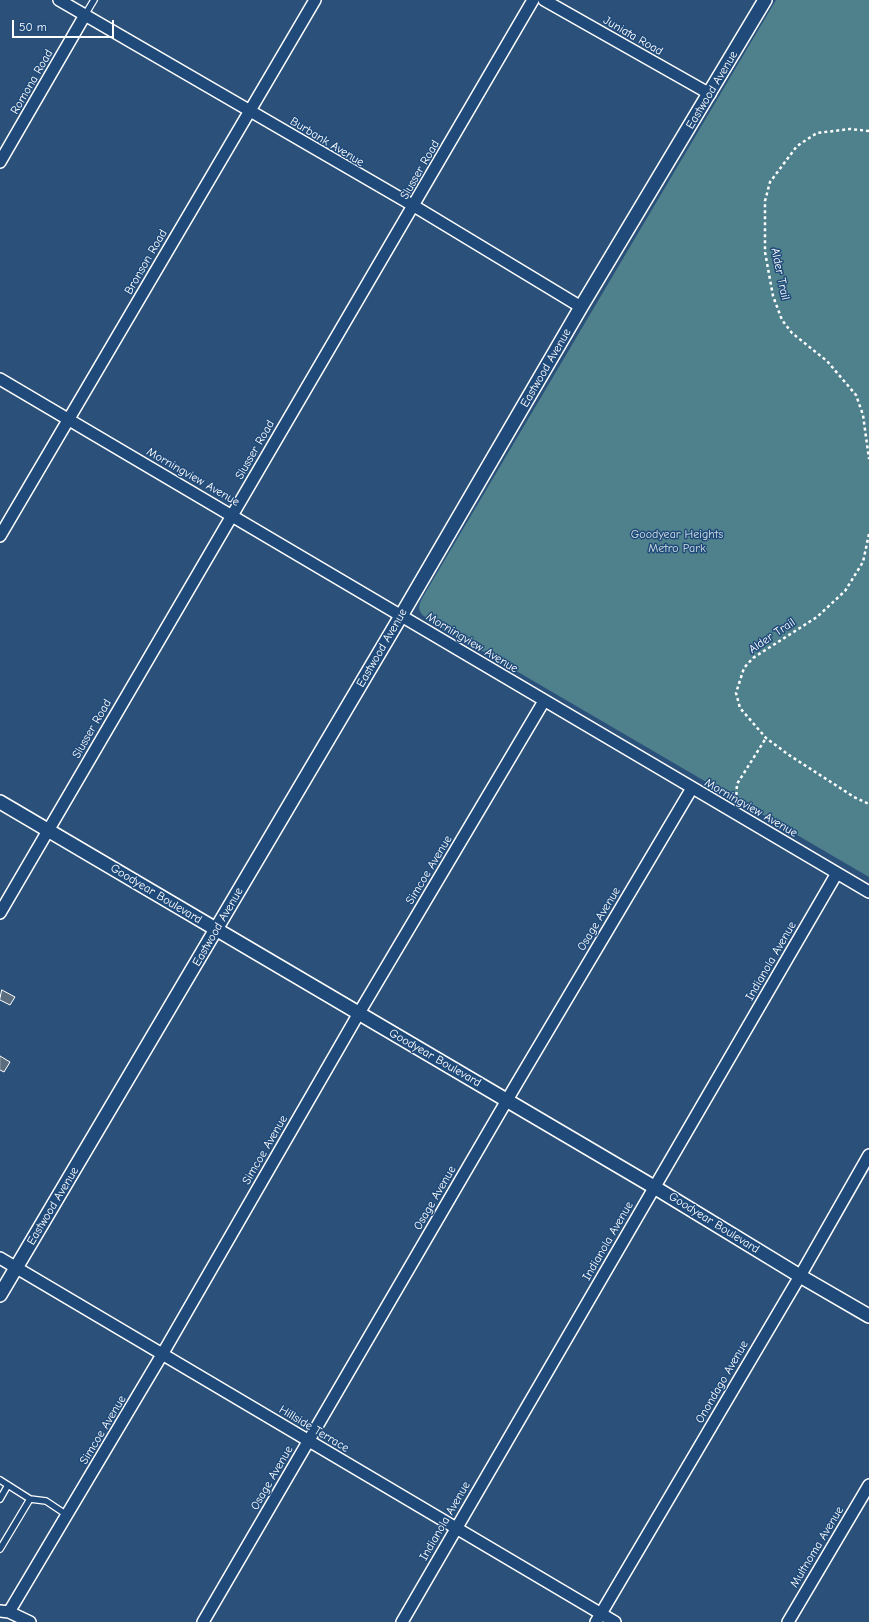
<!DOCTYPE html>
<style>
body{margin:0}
#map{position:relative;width:869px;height:1622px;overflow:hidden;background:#2b517b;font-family:"Comic Neue",sans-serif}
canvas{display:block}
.scale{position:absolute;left:12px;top:20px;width:102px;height:18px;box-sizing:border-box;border:2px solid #fff;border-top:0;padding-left:5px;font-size:12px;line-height:14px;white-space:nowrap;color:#fff;-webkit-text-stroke:3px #1f4a7a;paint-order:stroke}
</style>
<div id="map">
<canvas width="869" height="1622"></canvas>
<div class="scale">50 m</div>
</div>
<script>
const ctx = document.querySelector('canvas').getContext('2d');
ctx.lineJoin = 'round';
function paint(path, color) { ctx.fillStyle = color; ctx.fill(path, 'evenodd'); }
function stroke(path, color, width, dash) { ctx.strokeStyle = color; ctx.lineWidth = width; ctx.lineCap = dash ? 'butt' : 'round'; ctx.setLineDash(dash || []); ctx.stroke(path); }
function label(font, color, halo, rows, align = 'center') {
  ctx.font = font + ' "Comic Neue",sans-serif'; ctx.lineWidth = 3; ctx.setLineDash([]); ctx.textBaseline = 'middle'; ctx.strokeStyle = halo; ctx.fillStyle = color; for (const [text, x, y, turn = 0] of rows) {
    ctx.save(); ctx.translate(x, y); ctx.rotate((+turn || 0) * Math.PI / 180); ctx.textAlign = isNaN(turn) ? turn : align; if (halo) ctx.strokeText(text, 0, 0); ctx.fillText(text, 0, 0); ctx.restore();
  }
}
paint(new Path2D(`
 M776,0h93v877l-440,-257c-12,-8 -12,-13 -5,-25z`), '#4f818d');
const building = new Path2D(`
 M2,990l13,7 -5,8 -10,-5z
 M0,1056l10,6 -6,10 -4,-2z`);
paint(building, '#5c6e7d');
stroke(building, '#fff', 1);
const service = new Path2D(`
 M85,15l9,-15
 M0,1480l30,19 16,2 21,14
 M0,1499l8,-14
 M0,1549l30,-50`);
const minor = new Path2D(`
 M59,0l355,206 167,101
 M544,0l166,94
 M0,162l85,-147
 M0,379l869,513
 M0,536l315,-536
 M0,913l533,-913
 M0,1258l615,364
 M0,1611l9,1 21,10
 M9,1612l154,-259 196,-340 185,-312
 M203,1622l314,-539 175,-295
 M402,1622l435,-749
 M596,1622l204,-346 69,-121
 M788,1622l81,-137`);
const tertiary = new Path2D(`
 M0,802l654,385 146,89 69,40
 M0,1295l401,-679 180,-309 184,-307`);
stroke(service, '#fff', 8);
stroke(minor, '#fff', 14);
stroke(tertiary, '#fff', 16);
stroke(new Path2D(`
 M869,131l-19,-2 -33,4 -20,13 -27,36 -5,19v51l8,44 9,24 10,13 35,28 29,34 7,20 6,44
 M869,534l-6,28 -18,29 -28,26 -64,41 -9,10 -8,25 4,15 26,30 23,17 65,42 15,7
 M736,801l1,-17 29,-46`), '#fff', 2.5, [3, 3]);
stroke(service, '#1f4a7a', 5.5);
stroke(minor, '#1f4a7a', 11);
stroke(tertiary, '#1f4a7a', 13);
label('12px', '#fff', '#1f4a7a', [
 ["Juniata Road",633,36,30],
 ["Romona Road",32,82,-60],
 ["Eastwood Avenue",712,90,-59],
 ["Burbank Avenue",327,142,31],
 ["Slusser Road",420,170,-60],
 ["Bronson Road",146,262,-60],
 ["Alder Trail",780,274,78],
 ["Eastwood Avenue",546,368,-60],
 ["Slusser Road",255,450,-60],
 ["Morningview Avenue",193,477,30],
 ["Alder Trail",772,636,-34],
 ["Morningview Avenue",472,643,31],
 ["Eastwood Avenue",382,648,-60],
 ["Slusser Road",92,729,-60],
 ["Morningview Avenue",751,808,30],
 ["Simcoe Avenue",429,870,-59],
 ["Goodyear Boulevard",156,894,31],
 ["Osage Avenue",599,919,-59],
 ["Eastwood Avenue",218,927,-60],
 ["Indianola Avenue",771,961,-60],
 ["Goodyear Boulevard",435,1058,30],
 ["Simcoe Avenue",265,1150,-60],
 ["Osage Avenue",435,1198,-60],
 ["Eastwood Avenue",53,1206,-59],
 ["Goodyear Boulevard",714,1223,32],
 ["Indianola Avenue",608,1241,-60],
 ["Onondago Avenue",722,1382,-60],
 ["Hillside Terrace",314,1429,31],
 ["Simcoe Avenue",103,1430,-59],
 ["Osage Avenue",272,1478,-60],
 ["Indianola Avenue",445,1521,-60],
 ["Multnoma Avenue",817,1547,-59]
]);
label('12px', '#d3e0e2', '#1f4a7a', [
 ["Goodyear Heights",677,535],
 ["Metro Park",677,549]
]);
</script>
